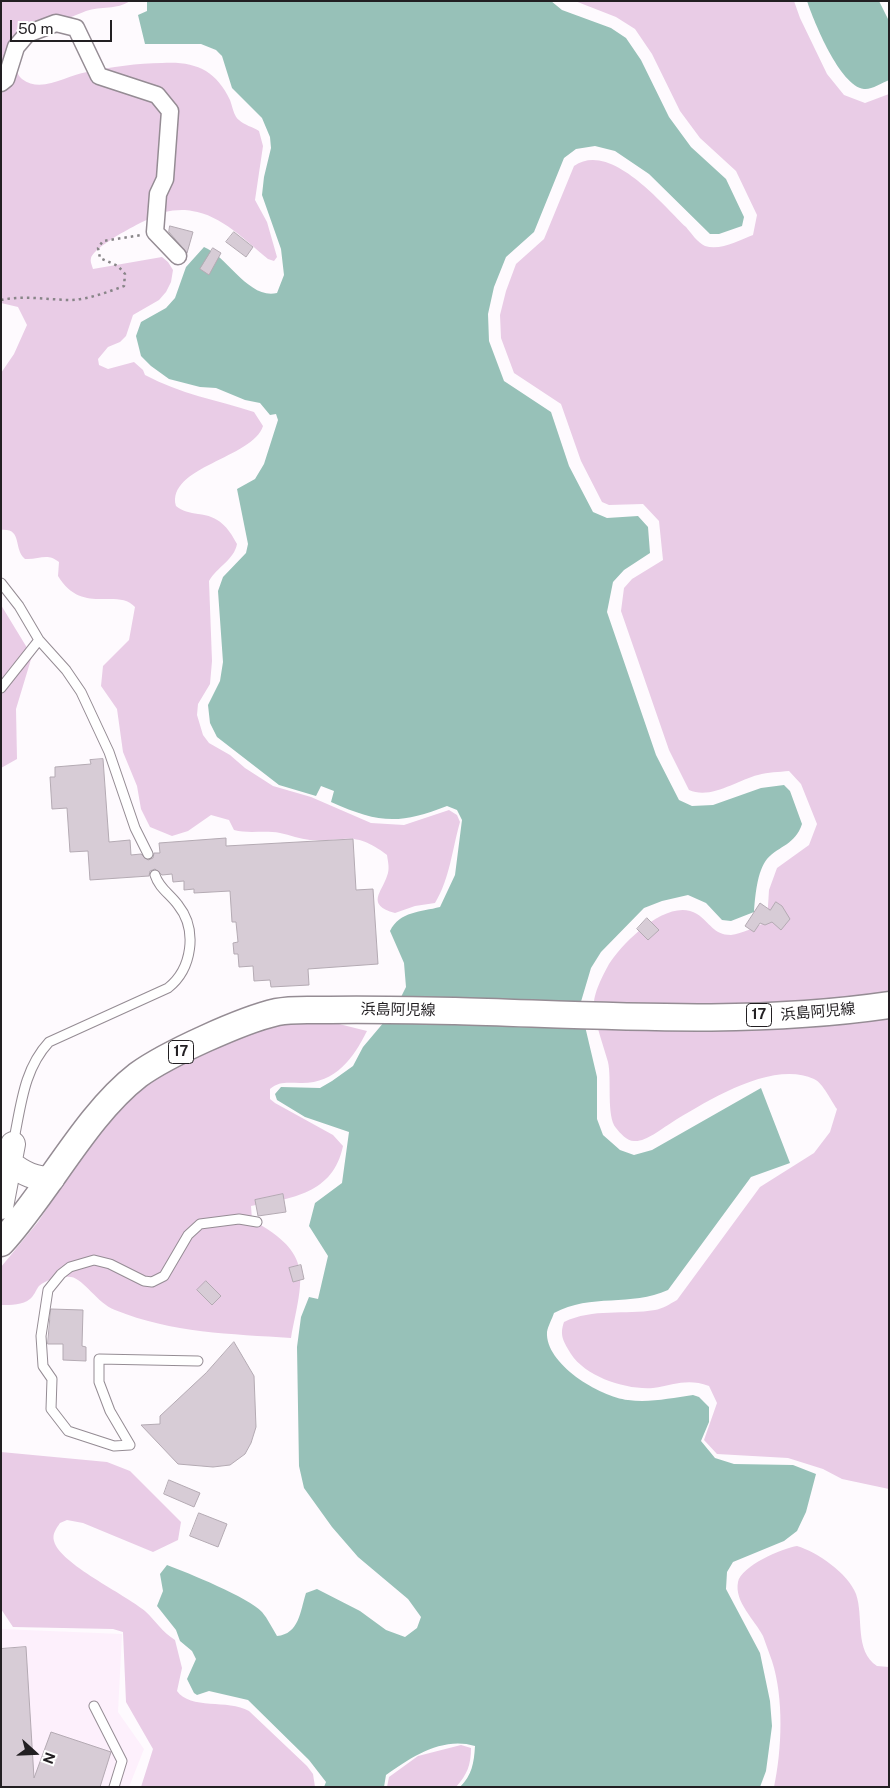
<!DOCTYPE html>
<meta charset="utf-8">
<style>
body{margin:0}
#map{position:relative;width:890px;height:1788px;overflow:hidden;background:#fefafe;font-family:"Public Sans",sans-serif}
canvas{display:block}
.frame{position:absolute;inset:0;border:2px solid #221f22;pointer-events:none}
.north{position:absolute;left:10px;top:1728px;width:50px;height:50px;-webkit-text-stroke:4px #fff;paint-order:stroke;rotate:110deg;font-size:14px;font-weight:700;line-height:20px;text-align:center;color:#221f22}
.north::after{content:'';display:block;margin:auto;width:18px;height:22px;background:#221f22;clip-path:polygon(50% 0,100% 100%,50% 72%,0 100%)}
.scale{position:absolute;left:10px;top:20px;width:102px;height:22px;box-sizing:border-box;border:2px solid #221f22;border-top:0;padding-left:6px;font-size:15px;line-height:18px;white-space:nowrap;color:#221f22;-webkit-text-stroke:4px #fff;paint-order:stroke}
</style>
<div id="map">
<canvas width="890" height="1788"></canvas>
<div class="frame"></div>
<div class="north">N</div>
<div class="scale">50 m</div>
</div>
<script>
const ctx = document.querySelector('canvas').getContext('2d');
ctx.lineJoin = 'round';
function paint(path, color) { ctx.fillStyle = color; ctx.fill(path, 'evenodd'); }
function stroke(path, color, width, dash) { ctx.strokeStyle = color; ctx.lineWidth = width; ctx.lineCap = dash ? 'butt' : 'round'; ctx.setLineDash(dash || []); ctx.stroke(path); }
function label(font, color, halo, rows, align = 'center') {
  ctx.font = font + ' "Public Sans","Noto Sans JP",sans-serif'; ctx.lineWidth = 5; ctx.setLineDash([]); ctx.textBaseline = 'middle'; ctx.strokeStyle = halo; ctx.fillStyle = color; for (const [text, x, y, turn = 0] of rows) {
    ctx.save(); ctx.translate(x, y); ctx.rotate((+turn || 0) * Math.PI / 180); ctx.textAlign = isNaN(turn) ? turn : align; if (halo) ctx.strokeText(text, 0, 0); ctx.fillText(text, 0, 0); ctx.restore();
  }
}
paint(new Path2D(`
 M1,1629l121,5 -4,78 26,37 -15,38h-128z`), '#fdf0fc');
paint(new Path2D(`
 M1,1h129c-13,9 -29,5 -44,10 -21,8 -61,27 -68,51 -2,6 -2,12 4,17 20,15 44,-4 65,-7 24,-5 51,-9 75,-9 33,-2 54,7 68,37 2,5 4,17 9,20 5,5 14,7 20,11l4,15 -8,54 12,22 10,35 -3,4 -6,-2c-22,-18 -47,-44 -76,-48 -7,-2 -20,-1 -27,1 -15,5 -69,32 -74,46 -1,4 1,7 2,11l69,-12 6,5 5,8 -2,12 -5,10 -7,8 -26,15 -7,21 -6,6 -12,5 -10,12 1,6 9,4 26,-7 9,8 2,5c35,19 72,25 109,37l9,14c-10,32 -97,41 -87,80 6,5 14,7 22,8 21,2 30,13 39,30 -3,16 -20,23 -28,37l3,80 -2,23 -12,20 -1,11 6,20 6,8 21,12 15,13 28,18 38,11 60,26 33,2 45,-15 8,5 3,7c-8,28 -10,56 -25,81l-20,3 -20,7c-30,-8 -13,-21 -8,-37 3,-7 1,-14 0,-21 -35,-26 -41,-12 -77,-15 -10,-1 -20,-5 -30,-7 -15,-3 -32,1 -46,-3l-5,-10 -18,-5 -23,16 -16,5 -22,-9 -9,-18 -4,-23 -14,-34 -6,-43 -16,-23 2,-20 26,-26 6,-33c-18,-20 -53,9 -77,-31l1,-14c-12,-10 -20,-2 -34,-3 -12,-10 -2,-31 -24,-29v-157l13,-19 13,-29 -9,-18 -17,-4z
 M575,1h219l6,17 27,56 17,21 21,8 24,-9v1395l-47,-10 -19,-10 -35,-11 -71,-4 -13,-14 13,-37 -8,-17c-22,-8 -34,-1 -56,2 -27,2 -67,-11 -82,-34 -7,-12 -12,-18 -7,-32 29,-14 61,-7 91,-12 7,-1 15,-6 22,-10l83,-113 54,-34 16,-21 7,-23c-6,-8 -14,-26 -23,-30 -42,-19 -107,22 -143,44 -10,6 -25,19 -37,18 -7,0 -14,-8 -18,-13 -10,-12 -4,-49 -8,-66 -5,-18 -13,-38 -14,-56 -1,-12 9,-31 15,-42 14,-22 60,-68 88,-50 13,8 16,21 34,21 11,-1 25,-9 36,-13l2,-32 8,-22 32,-23 8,-21 -16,-40 -12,-13c-10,1 -21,1 -31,4 -21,5 -47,25 -69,15l-20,-40 -48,-139 3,-23 8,-9 31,-19 -4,-39 -16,-17 -34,1 -7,-3 -21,-41 -20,-57 -47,-31 -13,-35 -1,-23 6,-24 10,-27 28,-25 30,-73c36,-26 88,38 112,61 5,6 12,16 19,19 16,5 34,-6 48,-11l4,-20 -21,-44 -36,-33 -20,-27 -28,-57 -17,-25 -19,-12z
 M1,605l31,51 -16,53 1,50 -16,9z
 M274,1023h61l32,8c-14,28 -32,53 -67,52 -11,0 -21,-2 -30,6v10l5,4 58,32 10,11c-10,48 -51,52 -92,60l1,14c62,34 51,56 39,118 -60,-4 -119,-5 -176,-28 -18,-7 -31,-31 -44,-33 -10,-1 -24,2 -32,9 -3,4 -5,10 -9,13 -7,6 -19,6 -29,6v-38l37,-45 63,-96 47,-47 70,-40z
 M1,1452l106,10 23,9 51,51 -3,18 -25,12 -70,-29 -16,-3 -7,3c-4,6 -8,11 -6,18 6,23 71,53 91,70 11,10 17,21 30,29l7,28 -5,23c13,19 51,8 72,20l58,55 6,8 2,13h-174l12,-38 -27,-47 -3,-70 -10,-3 -100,-2 -12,-18z
 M797,1546c20,6 51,27 59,48 8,23 -2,57 21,72l12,1v120h-115c8,-37 10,-89 -2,-126 -3,-8 -6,-17 -9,-25 -8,-16 -29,-34 -25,-54 3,-16 45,-34 59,-36z
 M461,1745l10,3c0,17 -4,27 -15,39h-69l2,-10 29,-21z`), '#e9cce6');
paint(new Path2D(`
 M147,1h404l11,9 49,18 15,10 15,22 28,57 22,30 35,32 18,38 -2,9 -23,8h-9l-61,-60 -34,-23 -20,-5 -19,3 -12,9 -30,74 -28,25 -12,30 -6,27 1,27 15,40 47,31 18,54 24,46 14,6 31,-2 10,11 2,26 -26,17 -11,12 -6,30 49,143 23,45 13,6 21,-1 48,-17 23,-3 6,6 12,33c-7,21 -22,21 -35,35 -10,12 -12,39 -13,53l-23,9 -9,-1 -16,-17 -18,-8 -26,6 -18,7 -43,44 -10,16 -11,37 17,72v42l6,16 17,15 14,5 18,-5 109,-62 29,75 -39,14 -83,113c-37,17 -77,3 -114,23 -2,6 -6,13 -7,19 -2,32 53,65 81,68 22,3 43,-2 65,-5l6,2 10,10v15l-8,19 14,17 19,6 59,1 23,9 -10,38 -9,19 -13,10 -51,21 -6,10 -1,17 34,64 10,48 2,25 -6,45 -6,16h-300c12,-12 14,-24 15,-41 -32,-10 -64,11 -89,29l-2,12h-60l2,-5 -17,-22 -61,-60 -39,-9 -12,4 -3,-2 -7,-14 9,-20 -4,-8 -12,-10 -4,-11 -19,-24 6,-15 -3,-17 7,-9c21,8 81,32 95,47 6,7 10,16 15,24 22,-2 23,-24 29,-43l11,-4 43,22 26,19 19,7 12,-9 4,-11 -13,-18 -50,-42 -26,-30 -28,-39 -5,-22 -2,-119 4,-30 8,-20 9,2 10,-43 -19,-30 6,-23 27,-20 7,-51 -44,-15 -28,-17 -2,-6 6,-7 39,1 12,-7 21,-15 10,-19 32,-38 11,-22 -2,-24 -14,-32c10,-20 31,-19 50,-24l15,-32 7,-55 -5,-10 -10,-4c-48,19 -69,17 -116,-4l3,-11 -13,-5 -5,10 -37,-11 -62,-48 -7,-14 -2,-18 12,-24 3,-19 -5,-71 5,-14 23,-24 2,-9 -11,-55 18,-10 9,-15 14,-44 -2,-6 -6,1 -10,-12 -15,-3 -29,-12 -16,-1 -31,-8 -18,-13 -10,-10 -5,-20 5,-14 25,-14 9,-10 11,-31 18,-20c23,9 45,53 73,46l7,-18 -3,-26 -19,-54 2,-18 7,-29 -1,-11 -8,-19 -30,-30 -10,-32 -6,-6 -15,-6h-56l-7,-29 9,-4z
 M807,1h72l10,20v59c-7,3 -18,10 -25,9 -24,-3 -50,-67 -57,-88z`), '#97c1b8');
const building = new Path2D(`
 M170,226l23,6 -6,21 -18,-21z
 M234,232l19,15 -7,10 -20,-15z
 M213,248l8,5 -12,22 -9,-6z
 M103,759l6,83 21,-2 1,15 10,-1 7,6 5,-2 1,-5h6l-1,-10 67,-5v8l127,-7 3,51 17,-1 5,75 -70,5 1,16 -38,2 -1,-7 -16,1 -1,-15 -14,1 -1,-13h-4l-1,-11 5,-1 -2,-20h-4l-2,-31 -36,2v-4l-10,1v-9l-11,1 -1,-8 -10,1 -7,-6 -5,2 -1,5 -59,4 -2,-29 -18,1 -3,-44 -15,1 -2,-32h5v-10l36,-3 -1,-4z
 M776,902l6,4 8,13 -9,11 -9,-8 -7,3 -5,-2 -6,9 -9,-6 15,-23 10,7z
 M647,918l12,12 -11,10 -11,-11z
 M283,1194l3,18 -28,4 -3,-16z
 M301,1265l3,14 -11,3 -4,-14z
 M206,1281l15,15 -9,9 -15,-15z
 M51,1309l32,1 -1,36 4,1v14l-23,-1v-16h-15z
 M234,1342l20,34 2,51 -5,16 -6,11 -15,11 -17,2 -35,-3 -37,-39 19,-1v-8l46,-43z
 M169,1480l31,13 -6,14 -30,-13z
 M199,1513l28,11 -9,23 -28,-11z
 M26,1647l8,131 17,-46 60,20 -11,35h-99v-138z`);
paint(building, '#d7ccd6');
stroke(building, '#b4aab3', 1);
const lane = new Path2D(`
 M1,583l18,23 20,34 27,30 15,22 28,60 26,76 13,26
 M1,688l38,-48
 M13,1144c8,-37 10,-74 36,-102l119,-54c24,-19 30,-58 10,-83 -8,-11 -19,-17 -23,-30
 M198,1361l-99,-2v23l11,29 20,34 -16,1 -46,-15 -17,-22 1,-30 -9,-13 -2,-30 7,-46 13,-16 9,-7 24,-7 16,4 34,17 8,1 12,-6 24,-41 12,-11 39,-5 18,3
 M94,1706l28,55 -8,26`);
const street = new Path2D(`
 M1,83l5,-4 10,-32 11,-13 29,-11 20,5 23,48 58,19 13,16 -5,68 -7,15 -3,38 23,24`);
const secondary = new Path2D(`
 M10,1163c14,11 25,16 42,16
 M1,1207l12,-63`);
const primary = new Path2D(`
 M1,1243c47,-51 84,-127 137,-168 29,-21 104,-55 139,-63 14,-3 31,-2 45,-2 44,-1 88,0 133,1 144,4 291,15 434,-6`);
stroke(lane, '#958c94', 11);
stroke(street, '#958c94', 19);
stroke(secondary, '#958c94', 26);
stroke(primary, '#958c94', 29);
stroke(new Path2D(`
 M1,300c24,-5 47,0 71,0 17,-1 36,-8 52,-14l1,-12 -7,-8 -18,-8 -2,-10 5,-7 39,-6`), '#888588', 2.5, [2.5, 4]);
stroke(lane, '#fff', 9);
stroke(street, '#fff', 16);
stroke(secondary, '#fff', 24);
stroke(primary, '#fff', 26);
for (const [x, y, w] of [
 [759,1015,25],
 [181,1052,25]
]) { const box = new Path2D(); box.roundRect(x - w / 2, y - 11.5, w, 23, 4); ctx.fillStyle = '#fff'; ctx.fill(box); stroke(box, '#221f22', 1); }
label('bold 14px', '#221f22', null, [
 ["17",759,1015],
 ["17",181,1052]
]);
label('15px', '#221f22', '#fff', [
 ["浜島阿児線",398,1010,1],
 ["浜島阿児線",818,1012,-5]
]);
</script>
